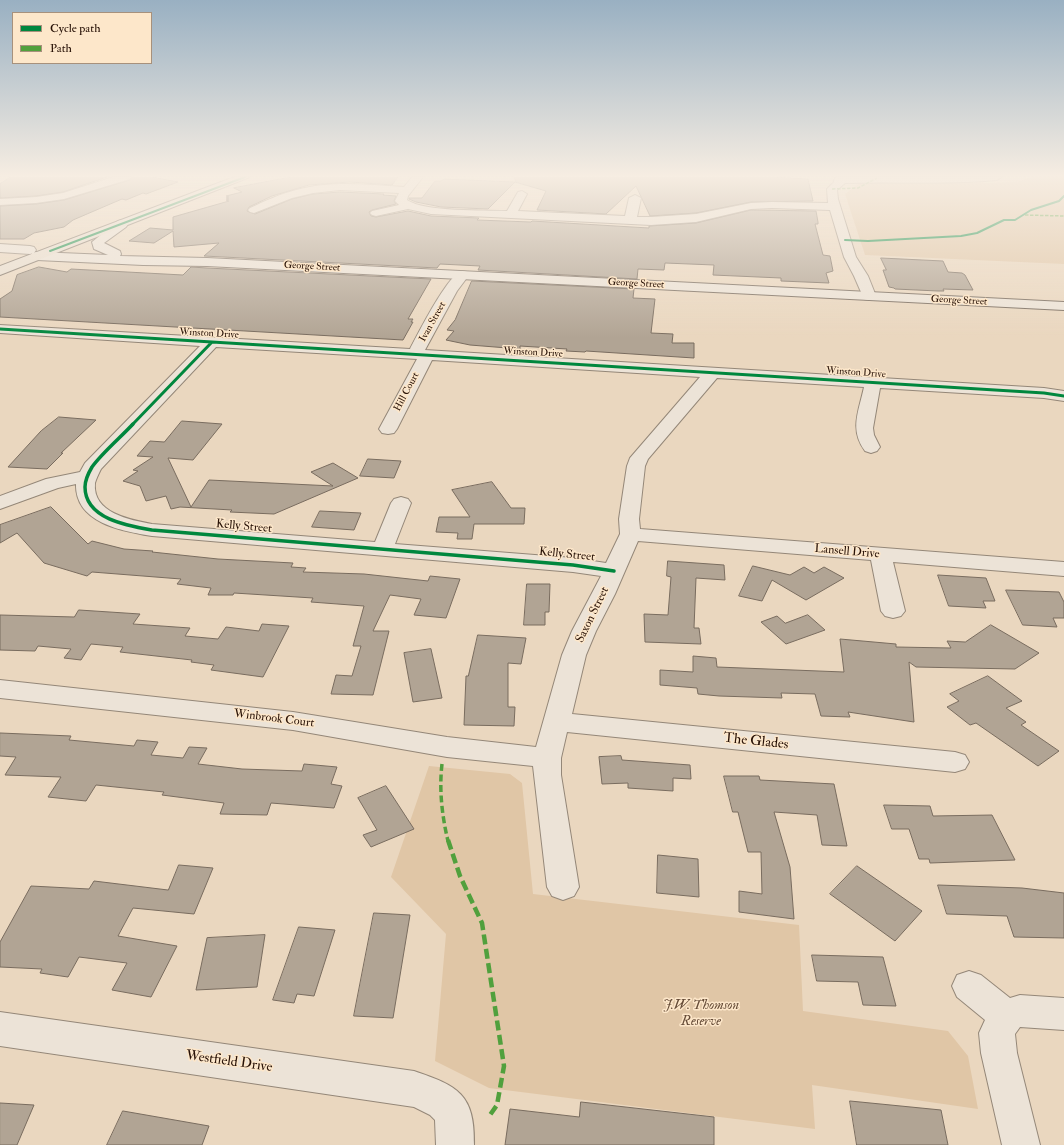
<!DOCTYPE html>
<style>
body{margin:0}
#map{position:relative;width:1064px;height:1145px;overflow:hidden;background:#ead7bf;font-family:"IM FELL Double Pica",serif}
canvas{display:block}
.legend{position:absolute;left:12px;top:12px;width:140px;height:52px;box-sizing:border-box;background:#fde7ca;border:1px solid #a7917c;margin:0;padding:5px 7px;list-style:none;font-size:12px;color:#271106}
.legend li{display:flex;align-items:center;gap:8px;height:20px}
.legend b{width:20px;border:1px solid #a7917c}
</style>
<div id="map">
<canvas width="1064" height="1145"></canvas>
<ul class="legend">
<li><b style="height:5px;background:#00873e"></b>Cycle path</li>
<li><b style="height:5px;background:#51a03d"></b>Path</li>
</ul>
</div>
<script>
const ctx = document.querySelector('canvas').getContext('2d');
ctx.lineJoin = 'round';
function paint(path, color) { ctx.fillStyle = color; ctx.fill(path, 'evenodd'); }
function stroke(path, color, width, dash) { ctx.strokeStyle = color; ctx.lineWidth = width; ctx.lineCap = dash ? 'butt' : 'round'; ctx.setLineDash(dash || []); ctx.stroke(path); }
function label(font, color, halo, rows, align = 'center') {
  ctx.font = font + ' "IM FELL Double Pica",serif'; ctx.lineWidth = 3; ctx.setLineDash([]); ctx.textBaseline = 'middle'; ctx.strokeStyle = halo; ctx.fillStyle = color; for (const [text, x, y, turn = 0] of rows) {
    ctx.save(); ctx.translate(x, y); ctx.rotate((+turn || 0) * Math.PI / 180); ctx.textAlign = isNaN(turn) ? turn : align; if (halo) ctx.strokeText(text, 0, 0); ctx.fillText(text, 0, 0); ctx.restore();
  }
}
paint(new Path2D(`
 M1030,177h34v87l-199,-9 -20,-61 13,-10 14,-1h121l27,-2z
 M429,766l81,8 12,9 11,111 266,31 4,86 145,20 20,25 10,53 -166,-24 3,44 -326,-41 -54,-27 11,-127 -55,-57z`), '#e0c6a6');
const building = new Path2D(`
 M11,177h96l-44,15 -27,4 -36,2v-14z
 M132,177h20l26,5 -32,12 -3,-1 -17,7 -4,-1 -49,21 -9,7 -30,6 -10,6h-24v-33l36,-2 28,-4 66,-20z
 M291,177h107l-6,8 -42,-3 -41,3 -37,11 -23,11 -2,4 8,3 37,-15 21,-5 27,-2 44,2 -1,1 13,1 -2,5 2,3 -24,6 -3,2 2,4 5,1 32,-6 23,5 48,2 -2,2 54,2 1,-1 117,7v-2l47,-3 55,-13 65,1 2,11v2h-3l8,31 7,1 3,15 -7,2 3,10 -48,-2v-3l-68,-3 1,-10 -49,-2 -1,7 -26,-1 -1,10 -159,-9 2,-4 -40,-2 -3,4 -233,-12 15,-13 -45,4 -1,-16 -19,12 -25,-2 21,-13 23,2v-13l56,-16 -3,-1 3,-1 -3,-1 3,-1 -3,-1 16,-4 -8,-4z
 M515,177h257l36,2 5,22 -62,1 -55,11 -46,3 -14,-30 -30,28 -69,-4 9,-19 -31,-9 -27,27 -47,-2 -25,-5 -7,-3v-1h13l13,-17h6l3,-2 71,3z
 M881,258l62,3 5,11 14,1 3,2 8,15 -30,-1 1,2h-6l-43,-2 -1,-1 -5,-1 -6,-17h3z
 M39,267l28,5 4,-3 112,6 8,-8 16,1 224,11 -23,40h5l-2,3h2l-10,18 -403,-23v-18l12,-8 5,-16z
 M472,281l162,8 -1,9 22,1 -4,34 22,1 -1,9h22v15l-108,-7 -1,1 -19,-1 1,-2 -47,-3v3l-50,-4 -24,-5 8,-9 -7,-1 8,-10z
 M59,417l37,3 -35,33h2l-16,16 -39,-2 33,-36z
 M182,421l40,3 -29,36 -25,-2 23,49 18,-27 124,6 -22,-14 22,-9 25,15 -84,36 -44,-2 2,-2 -52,-3 -9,2 -5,-13 -20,5 -6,-15 -17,-5 15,-10 -5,-1 20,-13 -16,-1 13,-15 14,1z
 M368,459l33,2 -7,17 -34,-2z
 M492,482l19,26h14l-1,16h-50l-2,15h-15l1,-6 -22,-1 3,-15h31l-18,-27z
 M51,507l37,37 4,-3 32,8 29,2 -1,1 66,7 75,4 -2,4 15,1 -3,4 61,2 64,7 2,-5 30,3 -14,39 -32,-3 7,-16 -31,-4 -17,36h16l-16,64 -42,-1 5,-19 16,1 9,-30h-8l11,-40 -53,-4 2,-4 -79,-5 -1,2h-25l3,-7 -34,-4 4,-5 -89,-7 -5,4 -43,-13 -27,-30 -17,10v-18z
 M320,511l41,2 -7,17 -42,-3z
 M668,561l56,4 1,15 -29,-2 -2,50h5l2,16 -56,-2 -1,-28 24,1 3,-38 -4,-1z
 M753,566l37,9 14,-8 10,6 10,-6 20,11 -38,22 -34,-20 -10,21 -23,-5z
 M938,575l48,3 9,23h-12l3,7 -37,-2z
 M527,584h23l-1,28h-4v13h-21z
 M1006,590l53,2 5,10v16h-11l4,9 -34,-2z
 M79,610l61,4 -7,10 57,4 -5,8 33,3 8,-12 33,4 3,-7 27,2 -26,51 -52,-7 3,-5 -23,-3 1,-2 -72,-8 3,-5 -32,-3 -10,16 -17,-2 7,-9 -33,-3 -3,5 -35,-1v-35l74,2z
 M808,615l17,15 -39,14 -25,-22 16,-6 8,7z
 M991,625l48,28 -24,16 -99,-2 -7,-5 5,60 -66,-10 2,5 -29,-1 -6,-22 -34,-1 1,5 -63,-2 -21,-2 -1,-6 -37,-3v-15l33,2v-16l23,2 1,9 127,5 -4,-33 56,5v3l55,1 -4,-7 18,1z
 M478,635l48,3 -5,26 -13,-1v44h7l-1,19 -50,-1 2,-49h2z
 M431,649l11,49 -29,4 -9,-49z
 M988,676l34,25 -16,7 20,14 -5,3 38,26 -21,15 -62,-43 -6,2 -23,-18 12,-6 -9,-7z
 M0,733l71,3 -2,4 65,6 3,-6 21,2 -7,13 32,3 6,-11 18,1 -9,16 44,5 60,2 2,-7 33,3 -6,17 11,2 -8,22 -63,-5 -4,12 -47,-1 4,-11 -62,-8 2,-3 -68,-7 -10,16 -38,-4 13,-20 -56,-2 11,-18 -16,-1z
 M621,756l1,4 68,5 1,14 -18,-1v13l-45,-3v-5l-26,1 -3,-27z
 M724,776h35l1,4 74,4 13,62 -25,-1 -5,-30 -43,-3 16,55 4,52 -55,-7v-21l23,3 -1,-42h-13l-10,-40h-5z
 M386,786l28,43 -43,18 -8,-12 14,-5 -19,-32z
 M884,805l46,1 3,10 59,-1 23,45 -85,3 -1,-4h-10l-10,-30h-17z
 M658,855l40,4 1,38 -42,-4z
 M179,865l34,3 -19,46 -61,-6 -15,28 59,10 -26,51 -39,-7 15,-27 -48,-6 -11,20 -28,-4 2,-4 -42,-2v-25l31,-56 58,3 5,-8 74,9z
 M857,866l65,45 -27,30 -65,-47z
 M938,885l84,3 42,5v45l-50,-1 -7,-21 -60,-2z
 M374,913l36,2 -17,103 -39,-2z
 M299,927l36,3 -21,66 -17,-2 -3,9 -21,-3z
 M265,935l-8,52 -61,3 11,-52z
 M812,955l71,2 13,49 -33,-1 -5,-23 -41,-1z
 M850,1101l91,9 7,35h-91z
 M581,1102l133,15v28h-209l5,-36 69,8z
 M0,1103l34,2 -17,40h-17z
 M123,1111l86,15 -7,19h-95z`);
paint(building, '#b1a494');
stroke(building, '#796c5f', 1);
const minor = new Path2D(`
 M113,177h18l-1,2 -66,20 -28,4 -36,2v-6l36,-2 27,-4z
 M412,177h11l-15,19 -1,4c18,12 77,10 100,11l11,-19 4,-1 5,3 -9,17 107,5 4,-18 6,-3 6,3 -4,19h14l45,-3 55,-11 21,-1 56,1 -1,-14 7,-7v-2l2,-3h166l-5,3c-50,5 -101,1 -152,3l-8,7 1,9 18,58 12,19 8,20 -2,3 -5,1 -5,-1 -10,-23 -10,-19 -14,-47 -58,-2 -21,1 -55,13 -45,3 -220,-11 -23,-5 -32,7 -4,-1 -2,-2 2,-2 27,-6 -4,-4 4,-8 -59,-3 -27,3 -21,5 -38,15 -4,-1 -2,-2 2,-2c15,-7 30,-14 46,-18 36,-10 72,-5 108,-3z
 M0,244l30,2 4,1 2,3 -2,3 -4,1 -30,-2z
 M462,271l5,1 2,3 -12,16 -32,59 619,38 20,3v10l-20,-3 -164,-10 -7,40 1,7 6,12 -3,4 -6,2 -6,-2c-16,-22 -6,-40 -1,-64l-147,-9 -69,81 -3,7 -6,53 1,10 424,33v14l-171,-14 12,49 -4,5 -8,2 -8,-2 -4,-5 -10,-51 -233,-19 -23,53 -19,37 -10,24 -14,59 383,38 10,3 4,7 -4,7 -10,3 -388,-40 -6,26v17l18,112 -5,9 -11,4 -11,-4 -5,-9 -14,-121 -86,-9 -154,-27 -293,-32v-18l293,32 154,25 89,10 26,-92 10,-24 29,-55 -28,-4 -421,-36c-30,-5 -77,-13 -76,-52l-18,4 -58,21v-13l46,-17 34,-7 5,-9 115,-117 -200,-13v-8l410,24c8,-15 38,-75 52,-78zM216,347l201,12 -38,70 3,4 6,1 6,-1 3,-4 35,-69 268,17 -70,81 -3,8 -8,53 1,15 -14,29 -33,-5 -178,-14 16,-41 -3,-4 -7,-2 -7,2 -3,4 -16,39 -223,-18c-22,-4 -60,-11 -57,-41 1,-4 4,-10 6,-14z
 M969,971l12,4 29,23 10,-3 44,3v32l-44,-3 -5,7 2,19 23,92h-38l-21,-92 -2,-20 6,-13 -28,-23 -5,-11 5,-11z
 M0,1012l414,59c44,15 61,23 60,74h-38l-1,-25 -5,-5 -16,-8 -414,-61z`);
const secondary = new Path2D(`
 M122,220l4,1 2,3 -2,3 -22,16 16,8 1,3 -1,2 87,2 857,44v8l-857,-44 -64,-1 -106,-5 -5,-1 -1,-3 1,-3 5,-1 71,3 -14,-6 -2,-7 26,-21z`);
const primary = new Path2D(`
 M234,177h16l-250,98v-9z`);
stroke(minor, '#948778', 2);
stroke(secondary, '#796c5f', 2);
stroke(primary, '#796c5f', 2);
paint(minor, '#ece3d7');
paint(secondary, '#ece3d7');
paint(primary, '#e9decf');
stroke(new Path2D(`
 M832,189l26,-1 19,-10
 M1025,215l39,1`), '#51a03d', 1.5, [3.5, 1.5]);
stroke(new Path2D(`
 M442,764c-3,26 0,52 6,77`), '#51a03d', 3.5, [7, 3.5]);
stroke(new Path2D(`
 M448,840l12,36 22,47 22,143 -7,39 -7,10`), '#51a03d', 4.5, [10, 4.5]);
stroke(new Path2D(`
 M845,240l23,1 93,-5 16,-3 27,-13h11l16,-10 28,-9 5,-5
 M50,251l195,-74`), '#00873e', 2);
stroke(new Path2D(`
 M0,329l1044,64 20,3
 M132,425l80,-83`), '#00873e', 3);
stroke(new Path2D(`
 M133,424c-12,13 -31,29 -41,43 -3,5 -7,14 -7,20 0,32 43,39 67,43l421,35 41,6`), '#00873e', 3.5);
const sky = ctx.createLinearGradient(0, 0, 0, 338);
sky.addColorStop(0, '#99b0c2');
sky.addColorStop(0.52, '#f6ede2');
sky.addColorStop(1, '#f6ede200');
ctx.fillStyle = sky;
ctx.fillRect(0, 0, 1064, 338);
label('10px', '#271106', '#fde7ca', [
 ["George Street",312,267,3],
 ["George Street",636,284,3],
 ["George Street",959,301,3],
 ["Ivan Street",433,322,-61],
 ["Winston Drive",209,334,3],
 ["Winston Drive",533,353,3],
 ["Winston Drive",856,373,4],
 ["Hill Court",407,392,-62]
]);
label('12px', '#271106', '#fde7ca', [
 ["Kelly Street",244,527,5],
 ["Lansell Drive",847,552,5],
 ["Kelly Street",567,555,6],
 ["Saxon Street",593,615,-64],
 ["Winbrook Court",274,719,7]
]);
label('14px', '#271106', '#fde7ca', [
 ["The Glades",756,742,6],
 ["Westfield Drive",229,1062,8]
]);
label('italic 14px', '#654b37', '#fde7ca', [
 ["J.W. Thomson",701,1006],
 ["Reserve",701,1022]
]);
</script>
